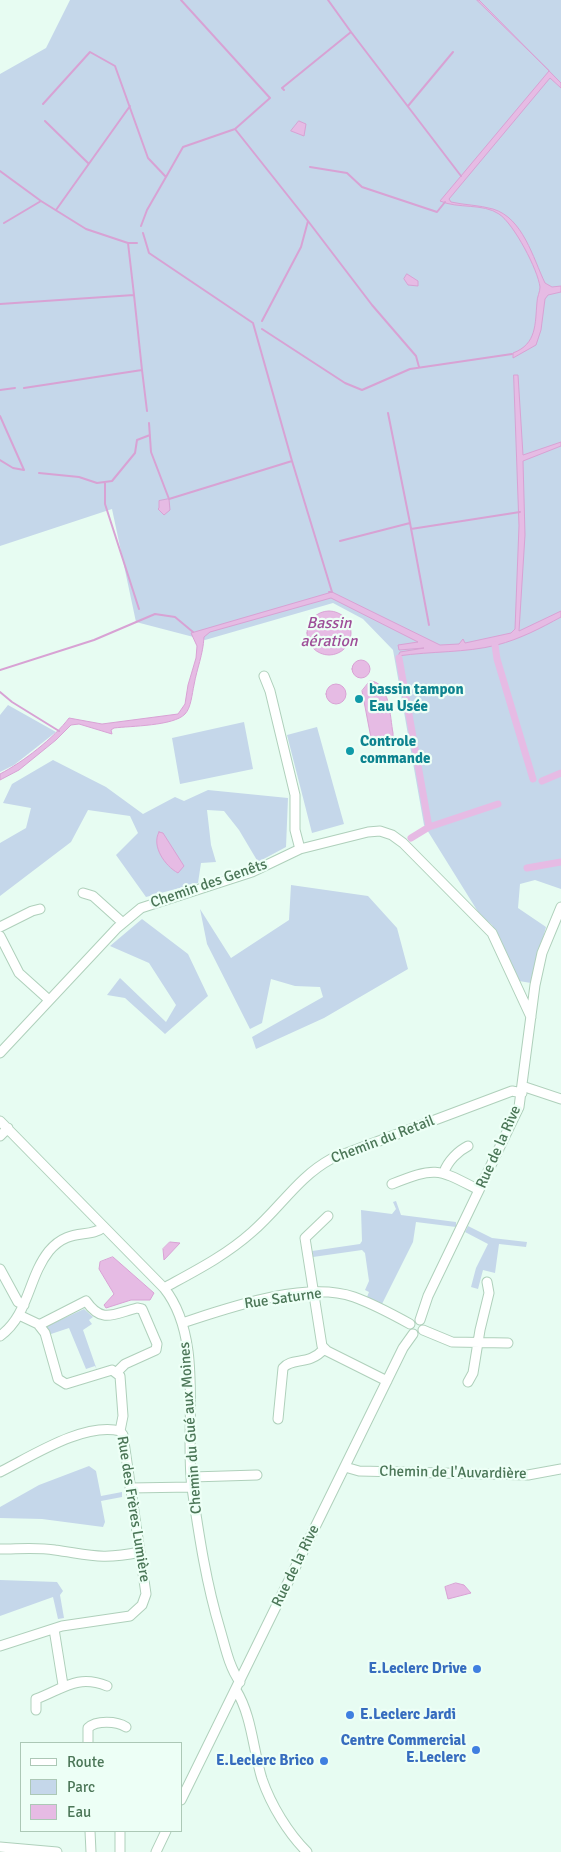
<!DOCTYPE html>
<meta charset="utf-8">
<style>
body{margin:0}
#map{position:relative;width:561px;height:1852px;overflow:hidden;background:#e7fcf2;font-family:Signika,sans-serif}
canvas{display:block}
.legend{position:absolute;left:20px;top:1742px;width:162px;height:90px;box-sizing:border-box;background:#edfff6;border:1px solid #acc8b6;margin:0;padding:6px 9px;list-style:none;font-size:15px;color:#4b7657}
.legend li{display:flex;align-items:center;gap:10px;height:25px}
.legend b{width:25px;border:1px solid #acc8b6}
</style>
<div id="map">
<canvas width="561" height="1852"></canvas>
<ul class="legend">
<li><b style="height:6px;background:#fff"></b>Route</li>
<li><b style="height:14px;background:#c5d7ea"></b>Parc</li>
<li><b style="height:14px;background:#e6bbe4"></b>Eau</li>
</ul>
</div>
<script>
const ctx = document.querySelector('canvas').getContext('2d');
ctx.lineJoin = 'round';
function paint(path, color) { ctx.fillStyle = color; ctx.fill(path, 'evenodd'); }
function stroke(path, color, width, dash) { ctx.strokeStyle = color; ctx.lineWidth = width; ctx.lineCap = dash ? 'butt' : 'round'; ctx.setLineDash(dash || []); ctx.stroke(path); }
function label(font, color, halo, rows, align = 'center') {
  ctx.font = font + ' Signika,sans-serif'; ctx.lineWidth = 4.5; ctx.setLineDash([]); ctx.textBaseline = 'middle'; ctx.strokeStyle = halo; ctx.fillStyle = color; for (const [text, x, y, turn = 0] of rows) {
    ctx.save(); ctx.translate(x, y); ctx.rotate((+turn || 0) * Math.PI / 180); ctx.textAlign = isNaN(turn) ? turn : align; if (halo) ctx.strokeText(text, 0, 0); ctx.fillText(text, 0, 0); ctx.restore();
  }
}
paint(new Path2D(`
 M70,0h491v889l-26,-9 -15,4 -2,24 28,19 -15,56 -12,-2 -27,-56 -12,-10 -56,-90 -31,-175 -30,-31 -30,-16 -128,37 -69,-18 -24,-113 -112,37v-472l46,-26z
 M8,705l48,27 -42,33 -14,7v-57z
 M244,722l9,47 -73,15 -8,-46z
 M317,727l27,97 -32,9 -25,-98z
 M53,760l53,27 37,27 32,-17 9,4 24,-11 80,8 -2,49 -28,15 -19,-32 -15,-19 -17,-1 4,35 5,17 -15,1 -3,20 -52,14 -30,-42 22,-22 -8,-17 -42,-6 -17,32 -71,54v-53l26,-15 5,-20 -28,-5 9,-19z
 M291,885l77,11 29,32 11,41 -84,49 -68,31 -4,-12 71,-40 -3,-10 -25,-1 -24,-7 -9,44 -12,6 -43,-85 -7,-35 31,49 58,-38z
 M142,919l46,35 20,42 -43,38 -40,-36 -18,-3 13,-17 46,44 10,-17 -27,-42 -39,-17z
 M396,1201l5,14 55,7v5l-40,-5 -3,20 -31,62 -15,-7 2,-5 -4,-2 4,-9 -4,-28 -3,-3 -49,7 -1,-6 48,-7 2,-3 -1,-31 31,4 4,-5 -3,-7z
 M468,1226l24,12 35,4 -1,5 -27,-3 -4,29 -12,-3 -5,19 -7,-2 5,-19 12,-24 -23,-12z
 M84,1309l9,8 -4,3 3,4 -9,6 14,40 -2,-4 -9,3 -17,-41 -21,7 -3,-8z
 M89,1466l7,5 5,25 21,-4v5l-21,4 4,21 -2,5 -61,-8 -42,-1v-11l39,-22z
 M0,1580l57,2 6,9 -3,4 4,23 -6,1 -5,-22 -53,19z`), '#c5d7ea');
const water = new Path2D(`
 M477,0h2l82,83v5l-11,-10 -101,121 2,3c13,3 28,3 42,7 30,9 40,49 52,74l7,4 9,-1v6l-13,3 -3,4 -4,31 -5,15 -23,13v-5c24,-9 22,-29 24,-51 0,-5 3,-10 3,-15 -2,-17 -26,-63 -41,-73 -16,-11 -41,-5 -59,-13l109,-130z
 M299,121l7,3 -2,12 -13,-5z
 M407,274l11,7v5l-10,-1 -4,-6z
 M514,375h4l5,80 38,-13v4l-38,15 2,74 -6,96 42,-20v6c-20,11 -41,22 -64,28 -32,8 -65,6 -99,11l2,-4 24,-4 -25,2 -1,-5 20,-3 -87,-44 -121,34 -6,5c-1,18 -7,31 -10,48 -2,9 -3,23 -9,29 -11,12 -55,12 -71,14l-3,2 1,4 -33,-10 -8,1 -15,15 -37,30 -19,10v-6c23,-12 54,-36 69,-56l33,6 76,-10 7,-10 3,-19 8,-27 1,-12 -6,-13 141,-41 108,53 19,-1 4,-5 2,4 46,-10 4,-4 4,-103z
 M169,499l1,11 -6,5 -6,-6 1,-1v-7z
 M307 633a22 22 0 1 1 44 0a22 22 0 1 1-44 0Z
 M352 669a9 9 0 1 1 18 0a9 9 0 1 1-18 0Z
 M370,681c20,0 20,37 23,52v6l-6,7 -8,1 -8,-9 -9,-47z
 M326 694a10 10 0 1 1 20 0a10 10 0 1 1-20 0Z
 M159,832l4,1 21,33 -6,7c-13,-7 -27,-27 -19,-41z
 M170,1242l10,1 -16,17 -1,-11z
 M113,1257l41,36 -4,7h-19l-25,8 -2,-3 10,-11 -15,-25 1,-7z
 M456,1583l8,2 7,8 -23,6 -3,-12z`);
paint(water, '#e6bbe4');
stroke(water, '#d8a2d4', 1);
stroke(new Path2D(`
 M181,0l89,98 -35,31
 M328,0l23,32
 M284,90l-2,-2 69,-56 110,144
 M43,104l47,-52 25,14 33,92 18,19 -19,33 -6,16
 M408,106l45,-54
 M45,121l43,42
 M310,167l37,6 15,14 75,25 8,-10
 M0,171l41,30
 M166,177l17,-30 52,-18 73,92 -7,26 -39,74
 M56,210l74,-104
 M308,221l64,84 44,51 3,11
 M4,223l37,-22 45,28 42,14
 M143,233l6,20 104,70 39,138 -123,38 -18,-47 -2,-29
 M134,295l-6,-52h9
 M0,304l134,-9 8,75 -118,18
 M262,329l83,54 17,7 48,-21 102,-15
 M142,370l5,41
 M0,390l15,-2
 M0,416l24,54 -11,-2 -13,-8
 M292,461l40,131h-3
 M39,473l40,4 18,6 15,-2 23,-28 2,-13 13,-5
 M105,482v22l34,105
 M410,523l19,102
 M411,529l109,-17
 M340,541l70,-18 -22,-110
 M0,670l94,-30 61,-26 20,3 18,15
 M0,692l12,10 47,29`), '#d8a2d4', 2);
stroke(new Path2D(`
 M495,645l2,14 36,120
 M399,658l30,169 -18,11
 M542,781l19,-8
 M429,827l69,-23
 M527,868l34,-6`), '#e6bbe4', 7);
const minor = new Path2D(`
 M264,676l6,15 25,104v35l5,19
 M83,893l10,3 30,27
 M0,927l32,-16 8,-2
 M0,936l19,37 30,27
 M0,1053l117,-125 24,-20 111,-36 48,-23 68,-17 12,-1 12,4 11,8 89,90 39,84
 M522,1086l39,13
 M0,1121l164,167c41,51 20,139 28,200 7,47 14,95 28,141 5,17 9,38 20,53
 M0,1136l8,-8
 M444,1172c4,-11 14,-21 24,-26
 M392,1184c45,-18 46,-15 87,6
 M328,1216l-23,22 17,108 5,5 60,30
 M0,1269l18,33 6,3
 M164,1288c31,-17 61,-32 88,-56 28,-24 46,-55 79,-73l181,-68 10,2
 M420,1320l8,-24 91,-189 16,-122 7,-32 19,-46
 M182,1323c46,-15 124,-43 172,-26 19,7 38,17 56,27
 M39,1325l47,-24c16,23 27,13 51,7l5,1 15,35 -1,6 -31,14 -8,8
 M423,1330l29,12 56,1
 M0,1336c29,-21 28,-59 49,-85 20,-24 40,-12 55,-24
 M468,1382l5,-9 7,-43 9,-37 -2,-11
 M278,1419l5,-51c9,-11 26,-2 41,-19
 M345,1467l14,4 169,4 33,-6
 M0,1472c32,-16 84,-50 120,-41
 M192,1477l65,-2
 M130,1488l62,-1
 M0,1549c18,0 37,-2 55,1 36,5 47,10 85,2
 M54,1629l9,56
 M0,1646l62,-20 68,-10 12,-11 4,-11 -23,-159 -3,-4 3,-15 -3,-40 -8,-6 -46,14 -8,-5 -13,-46 -7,-9 -19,-9
 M236,1690c16,26 17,60 26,89 9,26 26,54 45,73
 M36,1710v-11c27,-10 41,-25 71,-13
 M88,1743v-15c8,-8 29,-7 38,-1
 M181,1800l222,-452 10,-14
 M90,1831l1,21
 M120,1831v21
 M0,1847l57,5
 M156,1852l10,-21`);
stroke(minor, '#afd0bb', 11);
stroke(minor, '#fff', 9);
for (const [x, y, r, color] of [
 [359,699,5,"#0f9aa8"],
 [350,751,5,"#0f9aa8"],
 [477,1669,5,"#3f7fe0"],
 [350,1715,5,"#3f7fe0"],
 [476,1750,5,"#3f7fe0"],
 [324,1761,5,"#3f7fe0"]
]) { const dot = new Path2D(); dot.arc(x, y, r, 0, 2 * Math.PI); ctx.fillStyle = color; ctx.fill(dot); stroke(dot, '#edfff6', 2); }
label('bold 15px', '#0d838f', '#edfff6', [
 ["bassin tampon",369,690],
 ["Eau Usée",369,707],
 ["Controle",360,742],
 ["commande",360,759]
], 'left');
label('15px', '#4b7657', '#edfff6', [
 ["Chemin des Genêts",209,884,-19],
 ["Chemin du Retail",383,1140,-21],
 ["Rue de la Rive",499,1147,-66],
 ["Rue Saturne",283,1299,-8],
 ["Chemin du Gué aux Moines",191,1428,-94],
 ["Chemin de l'Auvardière",453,1473,1],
 ["Rue des Frères Lumière",133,1509,81],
 ["Rue de la Rive",296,1566,-64]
]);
label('bold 15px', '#366cbe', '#edfff6', [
 ["E.Leclerc Drive",467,1669],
 ["E.Leclerc Jardi",360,1715,"left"],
 ["Centre Commercial",466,1741],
 ["E.Leclerc",466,1758],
 ["E.Leclerc Brico",314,1761]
], 'right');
label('italic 16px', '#9e4e98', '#edfff6', [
 ["Bassin",329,624],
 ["aération",329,642]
]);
</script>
